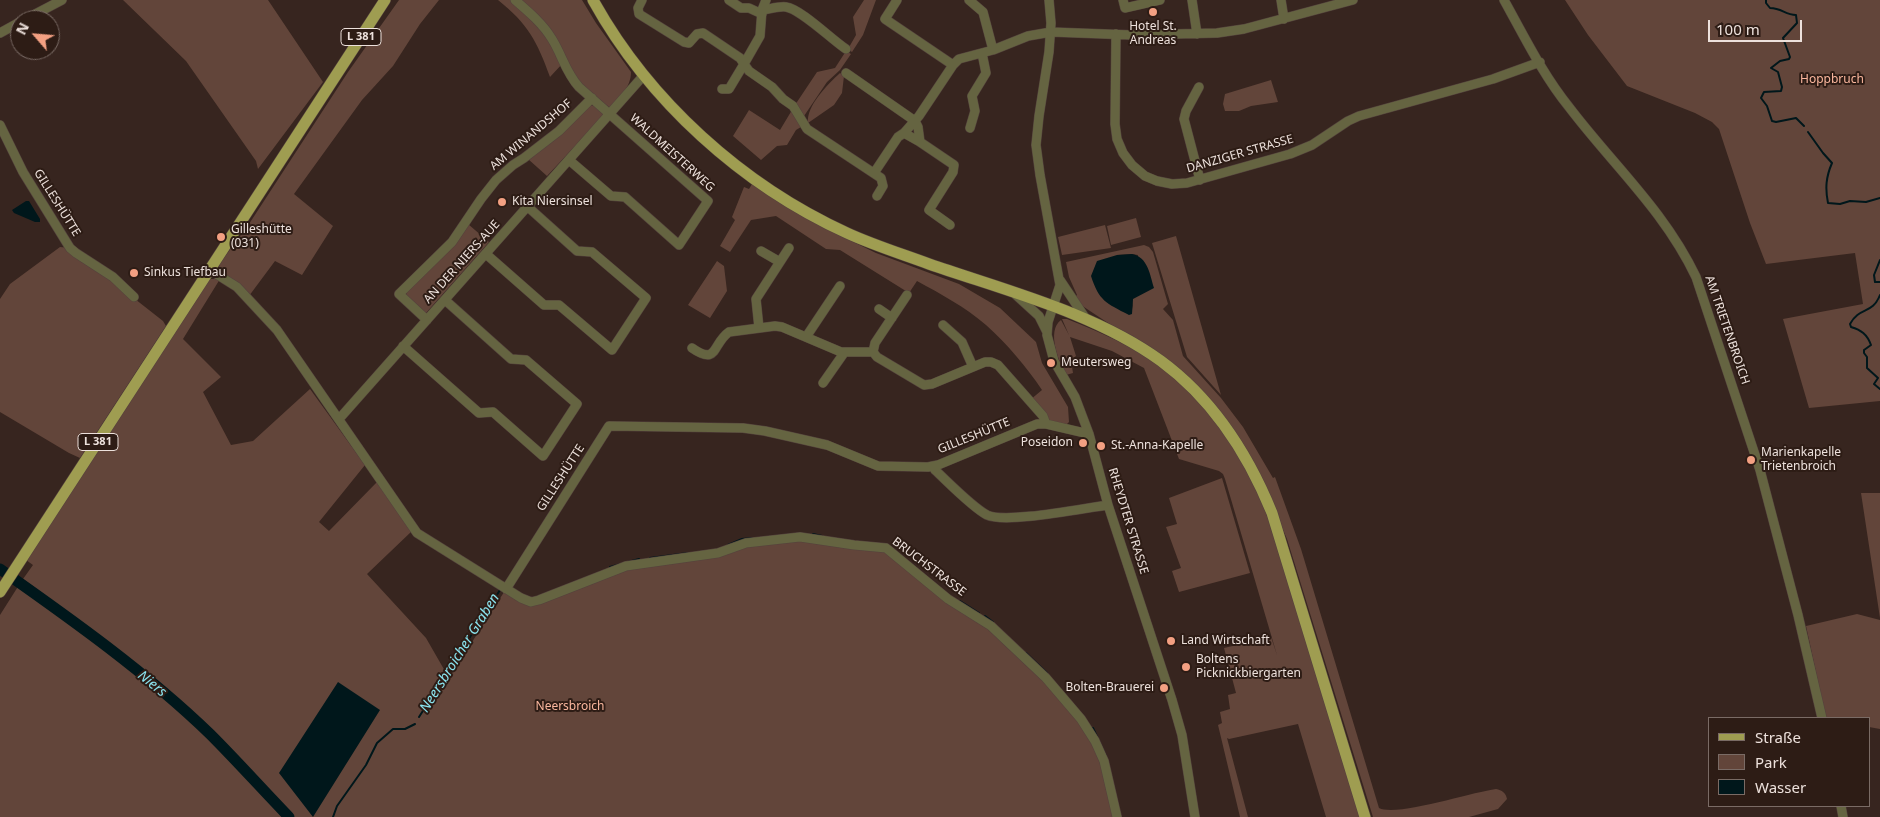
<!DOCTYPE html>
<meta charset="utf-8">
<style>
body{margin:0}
#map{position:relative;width:1880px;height:817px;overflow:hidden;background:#37251f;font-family:"Noto Sans",sans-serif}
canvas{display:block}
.legend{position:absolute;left:1708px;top:717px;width:162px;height:90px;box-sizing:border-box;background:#2d1c15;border:1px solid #7a6b65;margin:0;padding:6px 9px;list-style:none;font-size:15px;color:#ede1dc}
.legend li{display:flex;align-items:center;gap:10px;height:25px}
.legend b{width:25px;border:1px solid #7a6b65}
.north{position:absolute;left:10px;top:10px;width:50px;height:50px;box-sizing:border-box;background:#2d1c15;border:1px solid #7a6b65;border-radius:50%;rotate:297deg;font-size:14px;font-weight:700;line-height:20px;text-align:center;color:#ede1dc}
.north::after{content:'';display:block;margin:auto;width:18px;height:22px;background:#f3a082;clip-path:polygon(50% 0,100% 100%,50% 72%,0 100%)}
.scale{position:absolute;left:1708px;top:20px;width:94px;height:22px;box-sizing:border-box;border:2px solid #ede1dc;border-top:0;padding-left:6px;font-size:15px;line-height:18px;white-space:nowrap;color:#ede1dc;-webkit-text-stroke:4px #2d1c15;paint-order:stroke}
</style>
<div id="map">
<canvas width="1880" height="817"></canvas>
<ul class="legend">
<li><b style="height:6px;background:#9f9d51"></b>Straße</li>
<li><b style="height:14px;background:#62453a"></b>Park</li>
<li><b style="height:14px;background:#00171b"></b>Wasser</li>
</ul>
<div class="north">N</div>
<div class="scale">100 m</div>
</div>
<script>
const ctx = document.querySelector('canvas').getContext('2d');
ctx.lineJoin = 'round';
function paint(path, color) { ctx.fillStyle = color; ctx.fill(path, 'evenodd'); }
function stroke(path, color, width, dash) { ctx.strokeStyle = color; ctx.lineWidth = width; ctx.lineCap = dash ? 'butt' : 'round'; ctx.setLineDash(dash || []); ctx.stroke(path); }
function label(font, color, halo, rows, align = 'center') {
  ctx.font = font + ' "Noto Sans",sans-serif'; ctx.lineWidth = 4; ctx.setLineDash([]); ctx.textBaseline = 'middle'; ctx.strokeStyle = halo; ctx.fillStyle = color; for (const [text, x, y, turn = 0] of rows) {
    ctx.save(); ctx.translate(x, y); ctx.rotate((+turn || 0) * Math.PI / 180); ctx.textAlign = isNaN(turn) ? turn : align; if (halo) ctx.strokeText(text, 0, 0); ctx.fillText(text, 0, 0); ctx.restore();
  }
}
paint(new Path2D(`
 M123,0h145l55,82 -65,87 -2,-8 -70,-100z
 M399,0h40l-19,24 -27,42 -31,34 -68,94 39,32 -31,49 -27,-14 -26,35 -31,-24 2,-9 29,-39 99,-152z
 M498,0h15l24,21 26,42 -13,14c-13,-36 -22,-53 -52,-77z
 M518,0h64l14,23 35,49c0,16 -12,25 -21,36l-29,-24z
 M864,0h12l-13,35 -11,17 -4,-3 8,-14 -3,-18z
 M1565,0h315v401l-71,7 -26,-89 80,-15 -8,-51 -89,11 -16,-41 -31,-94 -7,-7 -17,-9 -68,-27 -39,-51z
 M846,51l5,3 -11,16 -13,12 -25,37 -7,-14 22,-33 18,-4z
 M840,73l4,3 -2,17 -8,12 -26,18c-2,-17 20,-39 32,-50z
 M1271,80l7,22 -27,4 -12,5h-14l-2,-7 2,-10z
 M590,105l5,1 9,9 -57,61 -19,-17z
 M749,110l31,20 12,-20 9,17 -5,3 -9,15 -10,1 -16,14 -28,-24z
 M752,184l61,38 63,31 83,31 41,24 36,34 6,21 26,44 1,15 -2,2 -20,-1 -17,-23 12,-10c-16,-24 -35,-46 -56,-65 -21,-18 -45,-31 -69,-44l-8,12 -69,-43 -14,-1 -50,-33 -25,4 -21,32 -10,-6 15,-26 -3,-3 12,-30 5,2z
 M1136,218l5,19 -30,8 -4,-19z
 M468,224l21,18 -63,71 -20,-17 1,-7z
 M1105,225l6,23 -49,7 -4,-18z
 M1176,236l45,159 -34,-38 -35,-114z
 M1144,245l5,2 4,5 15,52 -5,5 10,11 10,36 38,42 22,29 30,51 2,-1 26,72 78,259c18,9 93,-16 117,-19 6,1 10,4 11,10l-9,10 -29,8h-96l-86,-278 -31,-72 -32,-48 -113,-94 -30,-20 -7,-7 3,-3 -8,-18 -3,-15zM1132,254l6,1v40l-6,4 1,10 -16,-54z
 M60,247l10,1 93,73 3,5 -86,132 -11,-5 -69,-41v-113l10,-15z
 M717,261l7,5 3,25 -17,27 -22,-13z
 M208,279h12l-37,60 38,38 -18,15 28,53 22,-4 57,-52 55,76 -46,57 10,9 48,-49 35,49 -45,43 59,64 23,40 57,-89 22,13 90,-32 130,-26 49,-7 84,10 110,81 50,47 45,54 13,23 16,65h-823c-32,-36 -65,-73 -101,-105 -53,-48 -110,-90 -168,-133l10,-14 -7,-5z
 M1062,319h5c31,12 67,28 95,48 35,26 69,70 89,108 7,15 12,31 18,46l91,296h-34l-28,-93 -69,15 -2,-1 21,79h-8l-22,-92 4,-2 -2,-11 10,-3 -2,-14 8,-2 -12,-45 47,-11 6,18 -52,-176 -2,-5 -4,-3 -40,-12 -35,-91 -32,-17 -42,-14 6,19 -5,4 2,13 -7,2c-7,-13 -20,-44 -5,-55l8,15z
 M1222,478l28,95 -71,19 -7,-21 9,-3 -15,-41 11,-3 -8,-26z
 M1861,493h19v125z
 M19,585c57,43 116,84 169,132 33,31 64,66 94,100h-282v-202z
 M1857,614l23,6v109l-11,-2v-9h-43l-20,-92z`), '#62453a');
paint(new Path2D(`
 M26,201h3l11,18v3h-5l-21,-9 -2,-3z
 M1132,254c16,3 18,21 22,34l-21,11 -1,15 -3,1c-23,-12 -30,-14 -38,-39l6,-15 20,-6z
 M338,682l42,28 -67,107 -34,-44z`), '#00171b');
stroke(new Path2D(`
 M1766,0v3l4,5c12,0 15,7 26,7l1,8 -14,15 7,19 -1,2 -9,2 -9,7 7,4 4,15 -1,4 -17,1 -3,6 6,8 5,15 4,1 20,-4 8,8
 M1808,132l15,21 9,10c-6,14 -7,25 -4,40l12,1 10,-3 16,1 14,-4
 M1880,260l-6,15 1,7h5
 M1880,295c-8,20 -20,11 -30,29l1,3c10,3 16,7 20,18l-7,5v3l3,4v11l11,10 -4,6 6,5
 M813,534l9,2
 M728,545l14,-6 10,-1
 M650,558l38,-5
 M610,567l29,-8
 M960,601l19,12
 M985,616l8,6
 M1026,653l21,20
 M419,717l81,-127
 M1093,728l13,28
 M333,817l4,-11 29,-41 11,-22 16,-14h12l10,-5`), '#00171b', 2);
stroke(new Path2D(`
 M0,569c71,50 147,104 210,165 27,27 52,55 79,83`), '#00171b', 11);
const minor = new Path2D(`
 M515,0c14,12 28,24 37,39 10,16 14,34 27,48l129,114 -29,44 -54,-48 -14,-1 -42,-36
 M642,0l-4,8 1,6 45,28 5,1 8,-9 6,-1 37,25 4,6
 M729,0l12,8h8l13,6
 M897,0l-12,19 68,46
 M969,0l14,12 10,38
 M1049,0l2,23 -2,29 -10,64 -3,29 4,30 20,110 -12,37 -1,13 7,26 21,36 14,37 19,71 64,195 10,35 13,82
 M1123,0l2,8 35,-8
 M1192,0l5,34
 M1281,0l3,19
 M1504,0c20,36 39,75 65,107 44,58 95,103 127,170l64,193 38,145 24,103
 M762,10c8,-1 17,-4 24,-3 15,2 46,33 60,42
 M24,20l38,-20
 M0,33l20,-11
 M1116,34l-1,90 2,15 6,14 9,12 13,11 12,5 15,3 15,-1 103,-29 22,-9 36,-24 11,-5 134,-37 47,-17
 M744,64l16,-28 2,-26 4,-10
 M846,73l69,48 3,6 2,15 -16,-9 15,-17 34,-51 6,-6 34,-9 35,-14 23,-4 81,3 85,-2 27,-4 109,-29
 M1199,87l-13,24 -2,8 16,61
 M722,89h7l15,-25 5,7 23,16 11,12 10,7 14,23 74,49 2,8 -6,10
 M0,125l23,47 47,76 6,5 37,24 21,20
 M970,128l5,-17 -3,-15 14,-23 -4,-20
 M920,142l34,23 -1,7 -24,38 21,15
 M874,173l24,-36 6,-4
 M761,251l19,11
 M486,254l58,51h15l53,45 34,-52 -54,-46 -15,-1 -49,-44
 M210,270l27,17 40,43 140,203 104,65 10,4 8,-2 87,-34 92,-13 28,-10 54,-6 54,8 32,3 62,51 43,27 55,52 35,41 14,22 9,20 13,56
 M1060,280l26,39
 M1016,295l23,21 8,16
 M879,309l13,9
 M427,320l-28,-26 53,-52 29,-43 15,-19 17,-15 11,-7 35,-27 33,-33
 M943,325l19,17 11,25
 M759,328l-3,-29 33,-51
 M806,337l34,-51
 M403,346l76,67 14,-1 50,44 34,-52 -51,-44 -15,-1 -66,-59
 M692,348c26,18 20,-4 37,-16l46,-6 7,1 59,25h32l4,5 47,28 8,-1 53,-22h6l7,3 45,51 3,8
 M873,352l2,-9 32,-48
 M823,383l21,-30
 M339,419l305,-344
 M933,466l2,4c13,12 37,37 52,45 19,9 97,-7 121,-10
 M506,589l103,-163 134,2 22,3 62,14 51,21 50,1 10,-2 99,-41h9l43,10
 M1841,806l2,11`);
const major = new Path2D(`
 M593,0c56,101 149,185 254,233 26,12 55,21 82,31 78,27 166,49 232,97 53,39 87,93 111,152l93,304
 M0,592l385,-592`);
stroke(minor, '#54433d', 10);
stroke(major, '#54433d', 12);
stroke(minor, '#656441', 9);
stroke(major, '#9f9d51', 11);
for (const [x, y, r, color] of [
 [1153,12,5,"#f3a082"],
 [502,202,5,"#f3a082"],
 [221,237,5,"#f3a082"],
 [134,273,5,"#f3a082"],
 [1051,363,5,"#f3a082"],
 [1083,443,5,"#f3a082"],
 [1101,446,5,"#f3a082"],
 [1751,460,5,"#f3a082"],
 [1171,641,5,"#f3a082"],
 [1186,667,5,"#f3a082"],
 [1164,688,5,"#f3a082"]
]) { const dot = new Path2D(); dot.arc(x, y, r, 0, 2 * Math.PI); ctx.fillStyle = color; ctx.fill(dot); stroke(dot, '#2d1c15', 2); }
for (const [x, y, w] of [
 [361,37,40],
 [98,442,40]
]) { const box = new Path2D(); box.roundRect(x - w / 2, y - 8.5, w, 17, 4); ctx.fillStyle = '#2d1c15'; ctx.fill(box); stroke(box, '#ede1dc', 1); }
label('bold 11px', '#ede1dc', null, [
 ["L 381",361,37],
 ["L 381",98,442]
]);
label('12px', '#ede1dc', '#2d1c15', [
 ["Hotel St.",1153,27,"center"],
 ["Andreas",1153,41,"center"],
 ["Kita Niersinsel",512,202],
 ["Gilleshütte",231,230],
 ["(031)",231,244],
 ["Sinkus Tiefbau",144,273],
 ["Meutersweg",1061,363],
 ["Poseidon",1073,443,"right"],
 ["St.-Anna-Kapelle",1111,446],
 ["Marienkapelle",1761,453],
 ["Trietenbroich",1761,467],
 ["Land Wirtschaft",1181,641],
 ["Boltens",1196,660],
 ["Picknickbiergarten",1196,674],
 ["Bolten-Brauerei",1154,688,"right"]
], 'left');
label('12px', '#fbb79e', '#2d1c15', [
 ["Hoppbruch",1832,80],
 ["Neersbroich",570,707]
]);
label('12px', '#ede1dc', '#2d1c15', [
 ["AM WINANDSHOF",531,135,-40],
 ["WALDMEISTERWEG",672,153,42],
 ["DANZIGER STRASSE",1240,154,-16],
 ["GILLESHÜTTE",57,203,58],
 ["AN DER NIERS-AUE",462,262,-48],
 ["AM TRIETENBROICH",1727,330,71],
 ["GILLESHÜTTE",974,436,-22],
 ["GILLESHÜTTE",561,478,-57],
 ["RHEYDTER STRASSE",1128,521,73],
 ["BRUCHSTRASSE",929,567,37]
]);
label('italic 14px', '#8ae3ee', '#2d1c15', [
 ["Neersbroicher Graben",460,653,-58],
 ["Niers",152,684,39]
]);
</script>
